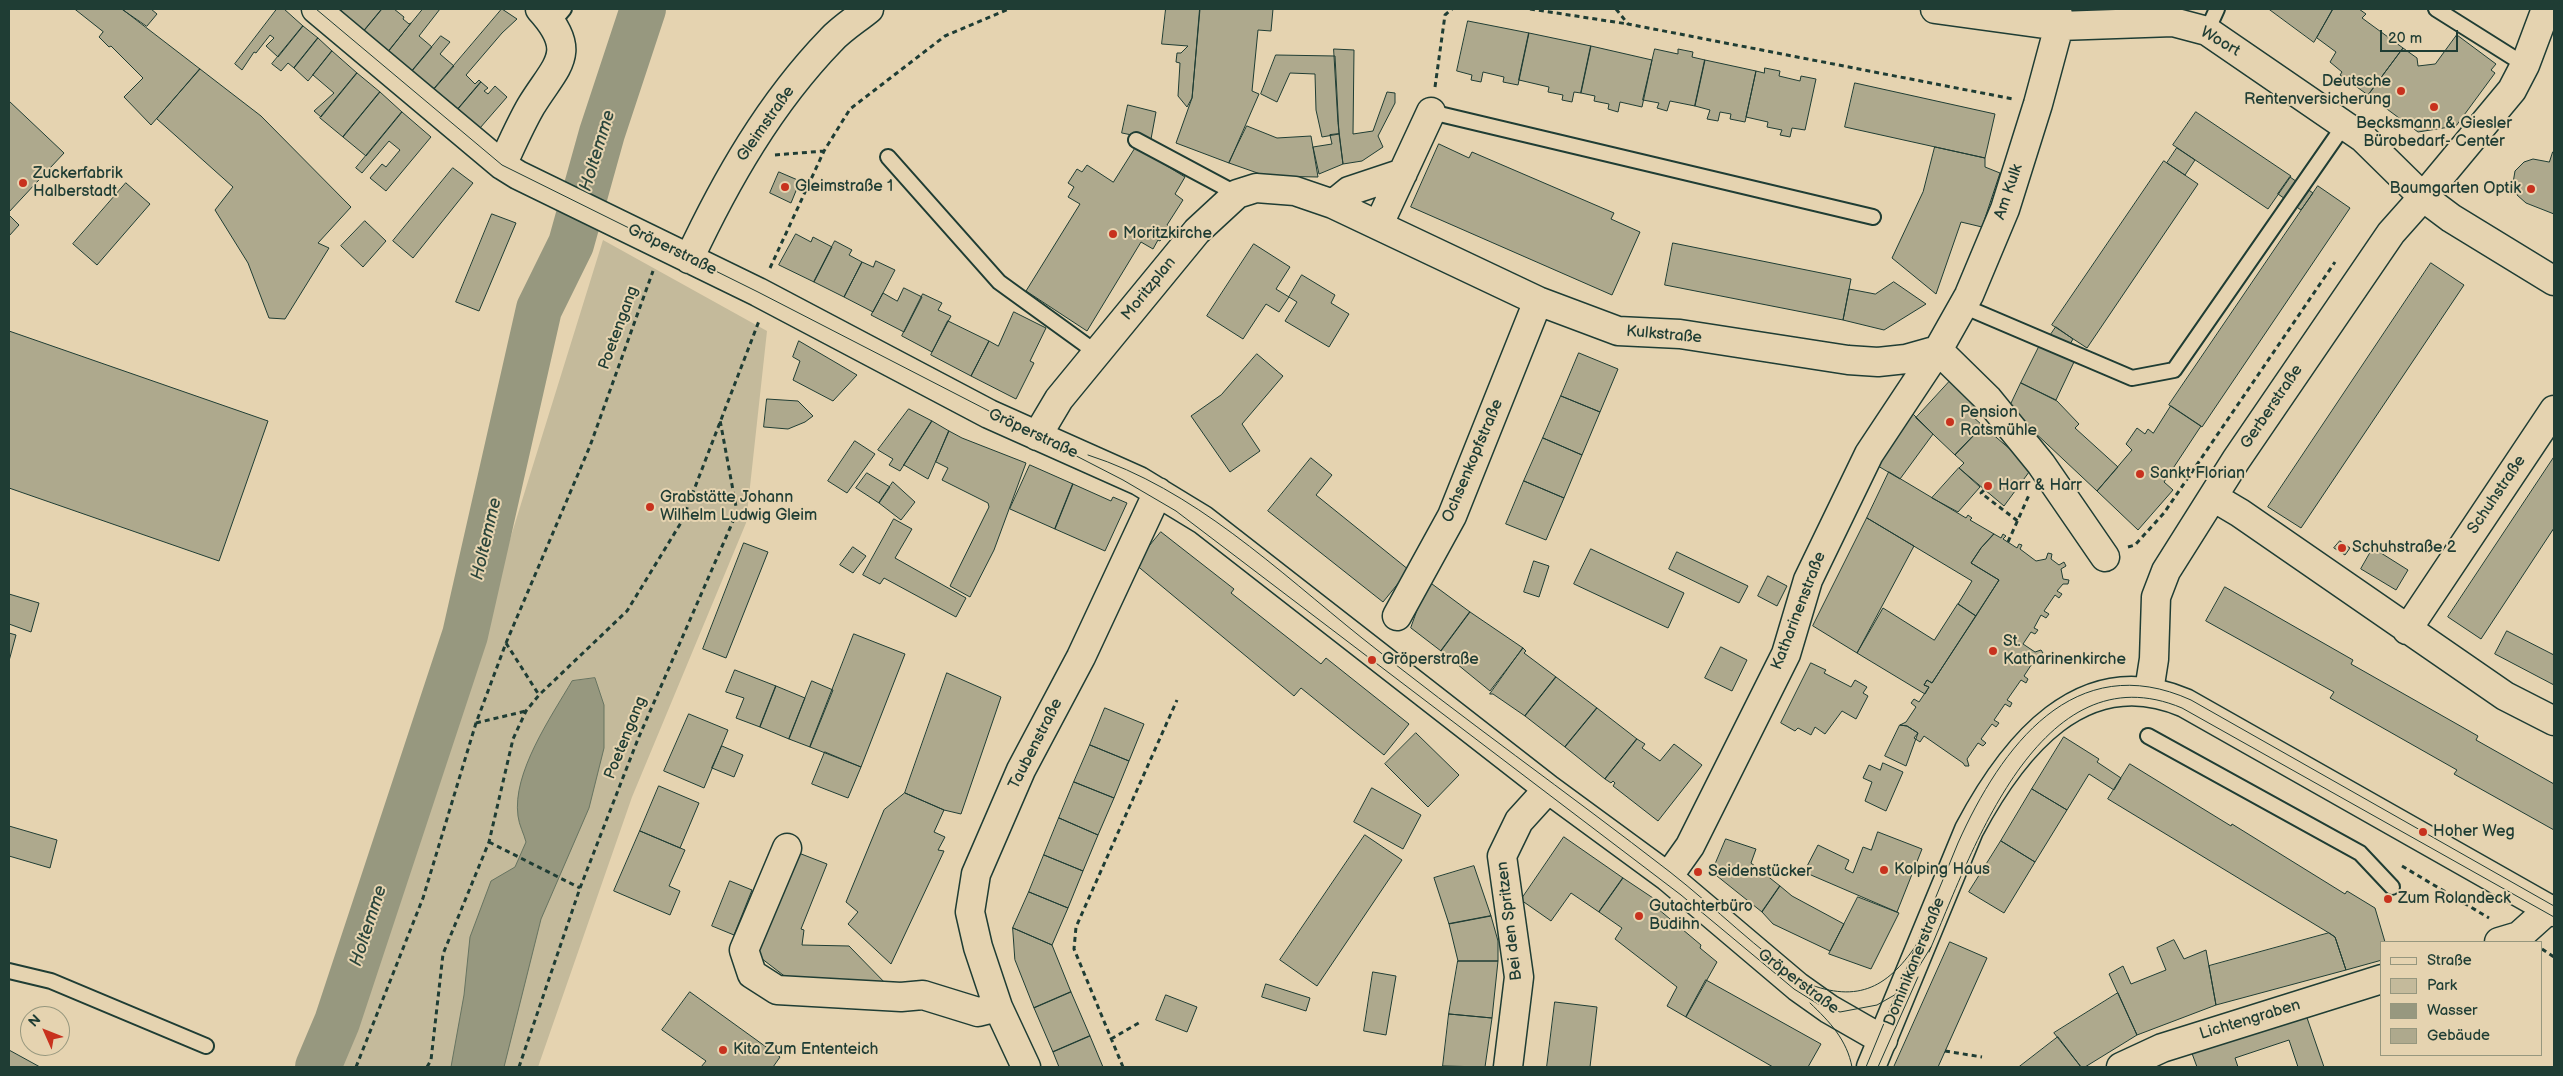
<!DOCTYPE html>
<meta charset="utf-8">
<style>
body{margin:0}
#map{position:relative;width:2563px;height:1076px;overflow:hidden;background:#e5d3b0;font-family:"Balsamiq Sans",sans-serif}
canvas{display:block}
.frame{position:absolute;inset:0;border:10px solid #1f3d34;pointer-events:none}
.legend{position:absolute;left:2380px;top:941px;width:162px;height:115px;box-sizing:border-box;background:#e5d3b0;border:1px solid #96977e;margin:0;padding:6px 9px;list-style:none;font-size:15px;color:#1f3d34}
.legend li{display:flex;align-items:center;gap:10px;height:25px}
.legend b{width:25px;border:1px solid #96977e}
.north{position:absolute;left:20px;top:1006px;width:50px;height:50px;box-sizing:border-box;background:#e5d3b0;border:1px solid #96977e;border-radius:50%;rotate:314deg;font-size:14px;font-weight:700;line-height:20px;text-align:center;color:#1f3d34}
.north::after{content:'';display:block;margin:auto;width:18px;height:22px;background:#c8321e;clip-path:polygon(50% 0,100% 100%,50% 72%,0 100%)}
.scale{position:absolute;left:2380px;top:30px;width:78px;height:22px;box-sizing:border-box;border:2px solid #1f3d34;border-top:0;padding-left:6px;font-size:15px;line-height:18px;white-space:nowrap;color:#1f3d34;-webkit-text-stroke:4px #e5d3b0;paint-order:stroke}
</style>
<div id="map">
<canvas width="2563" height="1076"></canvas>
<div class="frame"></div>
<ul class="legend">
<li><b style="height:6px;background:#e5d3b0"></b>Straße</li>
<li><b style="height:14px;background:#c4ba9b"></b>Park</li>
<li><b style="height:14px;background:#97987f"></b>Wasser</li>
<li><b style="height:14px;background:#aea98d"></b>Gebäude</li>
</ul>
<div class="north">N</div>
<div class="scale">20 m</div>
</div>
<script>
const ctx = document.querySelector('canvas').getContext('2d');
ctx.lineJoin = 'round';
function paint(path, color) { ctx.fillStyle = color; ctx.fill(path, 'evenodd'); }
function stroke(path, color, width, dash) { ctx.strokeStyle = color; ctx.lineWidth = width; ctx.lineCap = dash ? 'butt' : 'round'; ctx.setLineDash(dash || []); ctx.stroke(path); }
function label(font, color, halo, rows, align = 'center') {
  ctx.font = font + ' "Balsamiq Sans",sans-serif'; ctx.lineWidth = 4; ctx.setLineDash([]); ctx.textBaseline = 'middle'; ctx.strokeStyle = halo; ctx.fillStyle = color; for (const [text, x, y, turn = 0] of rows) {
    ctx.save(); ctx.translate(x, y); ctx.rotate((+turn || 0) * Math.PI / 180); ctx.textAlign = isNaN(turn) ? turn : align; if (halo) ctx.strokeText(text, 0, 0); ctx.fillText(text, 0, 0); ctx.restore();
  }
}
paint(new Path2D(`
 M603,240l164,91 -21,192 -114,274 -94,270h-198l20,-45z`), '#c4ba9b');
const water = new Path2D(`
 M595,678l9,27v43l-15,60 -48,111 -37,148h-53l13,-72 6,-58 21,-56 24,-14 11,-25c-2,-8 -7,-17 -8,-26 -6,-43 33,-99 54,-135z`);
paint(water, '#97987f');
stroke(water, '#677461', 1);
stroke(new Path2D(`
 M318,1067l19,-45 128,-387 74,-326 32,-65 31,-111 41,-124`), '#97987f', 46);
const building = new Path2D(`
 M75,9h47l78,60 -49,56 -27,-28 19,-19 -32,-32 -2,1 -10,-10 4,-5z
 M122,9h29l6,5 -10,12z
 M277,9h7l19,17 -25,31 -12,-11 8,-8 -4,-3 -14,18 -2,-1 -12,18 -7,-6z
 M340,9h42l-19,23z
 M382,9h12l10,8 -1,2 6,5 2,-1 -23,29 -25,-20z
 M423,9h17l-21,27 13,11 -20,24 -24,-19z
 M502,9l15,10 -15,14 -36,42 9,9 4,-4 2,2 -23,27 -24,-20z
 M1166,9h34l-8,89 -5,9 -9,-11 2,-33 -4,-1 1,-9h4l7,-7 -26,-2z
 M1200,9h73l-2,22 -13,-1 -6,61 7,3 -30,69 -53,-20 16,-45z
 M2269,9h64l-19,33z
 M2333,9h26l7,5 -4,4 41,30 -35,47 -28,-20 2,-3 -12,-10 6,-10 -19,-14z
 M1468,21l61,12 -11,52 -15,-3 1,-5 -21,-5 -2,10 -10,-2 1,-5 -15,-4z
 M303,26l15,12 -24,30 -6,-5 -7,8 -9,-7z
 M1529,33l62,13 -10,47 -7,-1 -2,10 -10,-2 1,-5 -15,-3 1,-5 -30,-7z
 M2457,35l39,29 -5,6 4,3 -39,53 -38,6 -50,-37 35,-47 14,10 1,8 17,-2z
 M441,36l9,6 -10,12 14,12 -20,23 -22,-18z
 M318,38l14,13 -24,30 -14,-13z
 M1591,46l61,14 -10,47 -22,-5 -2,10 -10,-3 1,-5 -15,-3 1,-5 -14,-3z
 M1334,49l20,1 -1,84 20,-3 14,-39 8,1v10l-17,33 5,11 -21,14 -19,3 -5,-41z
 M1655,49l23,5v-5l15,3 -1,5 13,3 -10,46 -25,-5 -3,10 -10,-3 2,-5 -16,-3z
 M332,51l25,22 -36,44 -7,-6 20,-18 -21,-18z
 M1276,55l59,1 4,78 -17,3 -6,-27 -1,-36 -25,-1 -13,29 -16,-8z
 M1705,60l51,11 -11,51 -15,-3 1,-5 -11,-2 -2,9 -11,-2 3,-9 -15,-4z
 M1765,68l15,3 -1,5 21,5 1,-5 15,3 -11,51 -13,-2 -2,9 -10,-2 2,-5 -15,-3 1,-5 -22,-5 10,-46 8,2z
 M200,69l61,47 90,91 -33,36 11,5 -44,71 -16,-1 -21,-55 -33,-53 18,-23 -76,-68z
 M357,73l23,19 -37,45 -23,-19z
 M481,82l7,6 -4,3 4,3 7,-8 12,11 -27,31 -22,-19z
 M1855,83l140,31 -10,44 -140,-31z
 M380,92l22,20 -36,44 -23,-19z
 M9,101l55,52 -55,59z
 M1128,105l28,7 -5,27 -29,-6z
 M402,112l29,25 -45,54 -16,-13 12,-14 4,3 14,-17 -11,-9 -27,32 -6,-5z
 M2196,112l95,64 -23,33 -95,-64z
 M1247,126l30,12 34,-2 7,41 -52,-1 -37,-13z
 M1339,134l4,30 -24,10 -6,-27 19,-3 -2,-9z
 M1439,144l30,14 3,-6 142,61 -3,6 29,13 -28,63 -201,-88z
 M1136,147l49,30 -10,17 8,6 -16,25 2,2 -9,14 -2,-1 -5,9 -12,-7 -54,89 -61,-40 54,-87 -12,-7 6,-10 -6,-4 9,-14 5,3 5,-7 26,17z
 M1935,147l50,11v9l15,6 -18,54 -21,-5 -25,72 -44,-36 31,-66z
 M2177,148l18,12 -10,15 -18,-12z
 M2553,152h1v62l-28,-11 -9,-8 -4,-12 2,-12 9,-9 9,-3 16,3z
 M2164,161l34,23 -111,164 -35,-23z
 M453,168l20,15 -60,75 -20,-17z
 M779,172l21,9 -9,22 -21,-10z
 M2290,177l23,16 -12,17 -23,-16z
 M126,183l24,21 -53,61 -24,-21z
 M2318,186l32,22 -148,219 -33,-22z
 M492,214l24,9 -37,88 -23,-9z
 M9,215l10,10 -10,11z
 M365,221l21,20 -23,26 -22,-21z
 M796,234l15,8 2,-5 19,10 -18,35 -35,-17z
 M835,241l17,9 -3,5 13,7 -18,35 -30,-15z
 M1673,243l178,36 -8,41 -178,-35z
 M1254,244l36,23 -14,22 13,8 -10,15 -13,-8 -23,35 -36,-23z
 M876,261l19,9 -22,42 -29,-15 18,-35 11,5z
 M2431,263l33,22 -163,243 -33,-21z
 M1302,275l33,20 -4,8 18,11 -20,33 -44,-26 12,-19 -8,-5z
 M1894,282l32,22 -42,26 -41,-10 6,-31 26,5z
 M904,288l18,9 -18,35 -33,-17 12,-22 14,8z
 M923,294l19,9 -4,7 13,6 -19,36 -30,-16z
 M1014,312l32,16 -16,33 4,2 -18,36 -45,-23 18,-35 9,5z
 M948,321l41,20 -18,35 -40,-21z
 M2056,327l17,12 -10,17 -20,-10z
 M9,331l259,90 -49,140 -210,-73z
 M799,341l58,34 -24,26 -40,-21 7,-19 -7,-4z
 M2040,345l34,17 -18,38 -35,-17z
 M1579,353l39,16 -18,43 -39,-16z
 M1257,354l26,22 -41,48 18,27 -30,21 -39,-56 30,-21z
 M1950,381l27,28 -6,6 12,11 -28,29 -39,-37z
 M2021,383l36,18 22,23 -4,4 43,39 -21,24 -83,-78 -4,-7z
 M1561,396l39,16 -18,43 -39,-17z
 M767,399l31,2 15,15 -8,6 -17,7 -24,-2z
 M2171,406l30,20 -37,56 9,8 -35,40 -41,-39 35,-41 -6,-6 11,-16 8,6 3,-5 5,4z
 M909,409l23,12 -32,50 -11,-6 4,-6 -15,-9z
 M1913,414l20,20 -33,45 -22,-13z
 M932,421l17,10 -21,48 -24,-14z
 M1983,426l49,42 -28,38 -45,-38 5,-5 -9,-8z
 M949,431l13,7 64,25 -32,87 -24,47 -20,-11 39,-79 -1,-4 -46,-23 6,-12 -12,-6z
 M1543,438l39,17 -18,43 -40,-17z
 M855,441l20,13 -28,39 -19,-12z
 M2554,457v71l-73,111 -33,-22z
 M1311,458l21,17 -16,20 93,75 -26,32 -115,-91z
 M1030,465l43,19 -18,45 -45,-20z
 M1959,468l21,19 -22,25 -26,-14z
 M1889,472l77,46 2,-3 4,3 -2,2 24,14 -13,14 -10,15 28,17 -23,36 -18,-12 14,-23 -105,-63z
 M867,473l23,14 -11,16 -23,-15z
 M1524,481l40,17 -18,42 -40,-16z
 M893,482l22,20 -14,18 -22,-17z
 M1073,484l38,17 2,-4 14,6 -22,48 -50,-22z
 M1867,518l47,28 -57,107 -44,-27z
 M894,519l18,10 -17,29 71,40 -10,19 -72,-39 -4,6 -17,-9z
 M1161,532l73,57 -3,4 90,71 5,-6 83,66 -25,31 -83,-67 -7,8 -159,-132z
 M1994,534l7,4 2,-4 3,2 -3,3 14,9 2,-4 3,1 -2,4 16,12 10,-2 2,-6 4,1 -1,5 8,6 5,-3 2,4 -5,3 2,10 6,1 -1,4h-5l-6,7 5,3 -3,4 -4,-3 -11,16 5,3 -3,4 -5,-3 -7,13 4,2 -3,4 -4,-2 -8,12 12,8 6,-2 2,3 -6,3 -13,20 4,3 -2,4 -5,-3 -14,20 5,3 -2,4 -5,-3 -11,16 5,3 -3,4 -4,-3 -11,15 5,4 -3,3 -5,-3 -11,16 2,7h-4l-2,-3 -39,-27 -4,6 -6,-4 4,-5 -11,-7 -7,-1 6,-3 10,-15 -5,-4 3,-4 5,3 10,-15 -5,-2 3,-5 5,3 67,-103 -28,-17 10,-15z
 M2340,541l10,7 -5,7 -11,-7z
 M744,543l24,9 -42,106 -23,-9z
 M853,547l13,9 -13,17 -13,-8z
 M2373,548l35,22 -12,20 -35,-21z
 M1591,549l93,44 -16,35 -94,-44z
 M1677,552l71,34 -9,17 -70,-34z
 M1534,561l15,5 -10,31 -15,-5z
 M1768,576l19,10 -10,20 -19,-10z
 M1428,581l42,31 -29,39 -30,-23z
 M2225,587l128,73 -2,4 127,72 -2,4 78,44v46l-100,-56 3,-4 -127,-72 4,-6 -128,-71z
 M9,594l30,9 -8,29 -22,-8z
 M1958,604l18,12 -44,67 -5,-3 -3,5 5,2 -4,7 -68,-41 26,-45 51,32z
 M1470,612l53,36 -33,43 -49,-40z
 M2507,631l47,24v30l-59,-31z
 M9,633l7,2 -7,26z
 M854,634l51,20 -44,113 -51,-20z
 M1721,647l26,13 -15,31 -27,-13z
 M1523,648l3,3 -2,2 32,24 -31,39 -32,-22h-3z
 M1811,663l15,7 -2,3 27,14 4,-7 12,7 -4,6 5,3 -12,23 -14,-8 -17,23 -10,-7 -4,8 -13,-7 -3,3 -14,-8z
 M735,670l41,16 -16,41 -24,-9 8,-20 -18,-6z
 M947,673l54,24 -40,117 -17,-4 -39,-17z
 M1556,677l41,31 -32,39 -40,-31z
 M812,681l21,9 -23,57 -21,-8z
 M776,686l29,12 -16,41 -29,-12z
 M1105,708l39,16 -15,37 -39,-16z
 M1597,708l40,31 -32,40 -40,-32z
 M689,714l39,16 -24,58 -40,-17z
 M1900,725l7,1 11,7 -12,33 -21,-10z
 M1416,733l43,42 -31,32 -43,-43z
 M2064,737l35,22 -2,3 24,16 -7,12 -25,-16 -22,36 -35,-21z
 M1637,739l8,5 -3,4 18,13 14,-17 28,21 -44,56 -45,-35 2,-3 -2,-2 -2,2 -6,-4z
 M1090,745l39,16 -15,37 -40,-16z
 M722,746l21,9 -9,22 -22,-9z
 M825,752l36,15 -13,31 -36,-14z
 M1883,763l20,9 -17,39 -21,-10 7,-19 -9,-4 6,-13 11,5z
 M2130,764l101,62 1,-2 113,70 2,-3 28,17 10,34h-3v18l-36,10 -11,-33 -6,-4 -221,-134z
 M1074,782l40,16 -16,37 -39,-17z
 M659,786l40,17 -19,45 -40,-17z
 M1372,788l49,27 -18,34 -49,-27z
 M2032,789l35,21 -32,52 -34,-21z
 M905,793l39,17 -10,22 11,5 -7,13 6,1 -53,113 -43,-40 10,-12 -12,-10 38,-92z
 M1059,818l39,17 -15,36 -39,-16z
 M9,826l48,14 -7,28 -41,-12z
 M640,831l45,19 -16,36 11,5 -10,24 -56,-24z
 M1878,832l44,17 -25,63 -93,-40 14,-27 31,15 -4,9 8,4 10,-26 8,3z
 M1365,835l37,25 -85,126 -37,-26z
 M1564,837l59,41 -24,34 -28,-19 -20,28 -30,-21z
 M1726,839l30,10 -5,14 29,23 -18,26 -50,-40z
 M2001,841l34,21 -31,51 -35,-21z
 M791,850l36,14 -26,65 3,1 -2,15 47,1 42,43 -91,-1 -43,-33z
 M1044,855l39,16 -15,37 -39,-16z
 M1474,866l17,50 -42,8 -15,-46z
 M1623,878l30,20 -2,5 50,42 -1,3 17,14 -31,55 -19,-11 10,-19 -62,-48 7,-11 -23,-16z
 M730,881l22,9 -18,45 -22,-9z
 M1780,886l12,10 52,28 -14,27 -57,-27 -11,-12z
 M1029,892l39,16 -16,37 -39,-17z
 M1858,897l41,16 -28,56 -42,-15z
 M1491,916l7,25v20h-40l-9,-37z
 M1013,928l39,17 19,47 -37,16 -19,-48z
 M2329,933l6,4 11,33 -130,35 -7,-39z
 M2174,940l10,19 22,-9 10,55 -79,30 -28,-61 14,-8 8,18 35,-14 -9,-22z
 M1950,942l37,16 -49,109h-44z
 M1458,961h40l-6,57 -43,-4z
 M1373,972l23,4 -10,59 -22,-4z
 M1706,980l115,64 -13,23h-35l-87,-50z
 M1266,984l44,14 -4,13 -44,-14z
 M690,992l90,65 -7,10h-72l5,-6 -44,-31z
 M1071,992l19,44 -37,16 -19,-44z
 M2118,993l19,42 -52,32h-4l-27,-34z
 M1166,995l31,12 -10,25 -31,-12z
 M1555,1002l42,5 -7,60h-43z
 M2304,1009l20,58h-26l-9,-27 -54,18 3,9h-41l-7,-19z
 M1449,1014l43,4 -7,49 -42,-1z
 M1090,1036l13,31h-44l-6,-15z
 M2058,1037l23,30h-62z
 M9,1050l31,17h-31z`);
paint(building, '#aea98d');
stroke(building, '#1f3d34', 1);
const lane = new Path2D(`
 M2436,9l89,56
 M553,22l11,-13
 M2207,31l10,-22
 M1431,112l442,105
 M1136,140l101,54
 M888,157l111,125 98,71
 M1963,306l169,72 42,-8 171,-246
 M2148,736l212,117 32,34
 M9,971l42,10 155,65`);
const street = new Path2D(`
 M316,9l186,156 16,10 240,117 231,122 150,67 64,39 345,269 120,88 130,110 31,22 54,31
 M1935,9l124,17 114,-4 34,9 156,107 60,59 28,21 103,63
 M502,165c9,-19 18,-40 29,-59 25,-41 49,-53 9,-97
 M1333,204l16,-13 54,-18
 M1379,224l52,-112
 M689,259c37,-79 81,-156 142,-219 11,-12 26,-21 38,-31
 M1938,350l50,49 53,65 64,93
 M1037,436l22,-37 138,-168 40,-37 19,-6 39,3 38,13 205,97 80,30 62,3 168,26 30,2 28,-3 32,-9
 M2213,497l27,16 265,183 49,25
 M1397,616l55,-100 86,-215
 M2407,630l147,-220
 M2149,691l5,-32 2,-62 10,-26 70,-111 155,-227 32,-36 89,-107 13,-25 21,-56
 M787,848l-43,102 8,24 25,16 124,7 22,-2 55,17 20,-5
 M1668,877l22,-31 96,-192 22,-74 61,-126 69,-104 31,-55 36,-86 33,-105 21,-78 -2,-17
 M2499,942l20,-6 30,-27
 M1026,1067l-28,-60 -20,-60 -8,-35 6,-38 45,-104 60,-113 77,-165
 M1508,1067l11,-90 -17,-121 17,-35 29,-32
 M2121,1067l41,-19 220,-69`);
const secondary = new Path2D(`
 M1871,1067l98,-237c43,-81 113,-172 216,-127l369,209`);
stroke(lane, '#1f3d34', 18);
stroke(street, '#1f3d34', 31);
stroke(secondary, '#1f3d34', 31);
stroke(new Path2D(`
 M1530,9l98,15
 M1616,9l12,15 385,75
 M1435,87l10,-72 7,-6
 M775,155l49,-4
 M770,268l54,-117 26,-42 95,-73 64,-27
 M1984,490l-3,3 38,29
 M2008,542l21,-47
 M2128,547l7,-2 29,-32 171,-251
 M506,643l33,52
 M476,723l50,-12
 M489,842l91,46
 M2402,866l87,52
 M2542,949l12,8
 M1111,1039l31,-18
 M1945,1051l37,6
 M356,1067l67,-169 53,-175 30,-80 84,-197 63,-175
 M427,1067l4,-7 12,-106 46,-112 24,-103 13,-28 13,-16 88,-84 55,-90 77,-200
 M519,1067l61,-179 58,-149 99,-227 -17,-92
 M1123,1067l-49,-118 2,-22 101,-227`), '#1f3d34', 3, [5, 4]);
stroke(lane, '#e5d3b0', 14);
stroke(street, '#e5d3b0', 28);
stroke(secondary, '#e5d3b0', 28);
stroke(new Path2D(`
 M316,9l186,156 256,127 365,188 53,31 505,384 113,94 24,15 22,8 37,-7 21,-12 14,-15 19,-31
 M1088,455c106,34 189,115 274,183 101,81 206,155 308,234 46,36 87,78 136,111 53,21 83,4 113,-42
 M1929,952c42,-97 110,-304 253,-244l372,209
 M1810,1003c20,19 37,37 42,64
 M1866,1067l92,-224c43,-96 116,-196 233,-143l363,206
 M1878,1067l40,-90`), '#1f3d34', 1);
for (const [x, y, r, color] of [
 [2401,91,5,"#c8321e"],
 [2434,107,5,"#c8321e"],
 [23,183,5,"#c8321e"],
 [785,187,5,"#c8321e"],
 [2531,189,5,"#c8321e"],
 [1113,234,5,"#c8321e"],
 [1950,422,5,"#c8321e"],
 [2140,474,5,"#c8321e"],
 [1988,486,5,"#c8321e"],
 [650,507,5,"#c8321e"],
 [2342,548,5,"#c8321e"],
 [1993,651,5,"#c8321e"],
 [1372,660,5,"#c8321e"],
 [2423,832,5,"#c8321e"],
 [1884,870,5,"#c8321e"],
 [1698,872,5,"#c8321e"],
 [2388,899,5,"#c8321e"],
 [1639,916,5,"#c8321e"],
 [723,1050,5,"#c8321e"]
]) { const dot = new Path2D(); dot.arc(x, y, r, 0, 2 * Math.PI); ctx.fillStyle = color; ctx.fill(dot); stroke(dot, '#e5d3b0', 2); }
label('16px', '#1f3d34', '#e5d3b0', [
 ["Woort",2220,42,30],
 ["Gleimstraße",766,124,-55],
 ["Am Kulk",2009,192,-71],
 ["Gröperstraße",672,250,26],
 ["Moritzplan",1149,289,-51],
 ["Poetengang",619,328,-70],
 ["Kulkstraße",1664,335,5],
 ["Gerberstraße",2272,407,-56],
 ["Gröperstraße",1033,434,25],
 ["Ochsenkopfstraße",1473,461,-67],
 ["Schuhstraße",2497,495,-56],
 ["Katharinenstraße",1799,611,-69],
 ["Poetengang",626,738,-68],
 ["Taubenstraße",1036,744,-63],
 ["Bei den Spritzen",1510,921,-97],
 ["Dominikanerstraße",1915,962,-68],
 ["Gröperstraße",1798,982,37],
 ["Lichtengraben",2250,1020,-17]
]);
label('16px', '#1f3d34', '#e5d3b0', [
 ["Deutsche",2391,82,"right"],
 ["Rentenversicherung",2391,100,"right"],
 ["Becksmann & Giesler",2434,124,"center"],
 ["Bürobedarf- Center",2434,142,"center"],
 ["Zuckerfabrik",33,174],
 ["Halberstadt",33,192],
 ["Gleimstraße 1",795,187],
 ["Baumgarten Optik",2521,189,"right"],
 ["Moritzkirche",1123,234],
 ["Pension",1960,413],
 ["Ratsmühle",1960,431],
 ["Sankt Florian",2150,474],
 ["Harr & Harr",1998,486],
 ["Grabstätte Johann",660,498],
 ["Wilhelm Ludwig Gleim",660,516],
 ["Schuhstraße 2",2352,548],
 ["St.",2003,642],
 ["Katharinenkirche",2003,660],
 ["Gröperstraße",1382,660],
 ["Hoher Weg",2433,832],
 ["Kolping Haus",1894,870],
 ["Seidenstücker",1708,872],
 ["Zum Rolandeck",2398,899],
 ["Gutachterbüro",1649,907],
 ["Budihn",1649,925],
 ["Kita Zum Ententeich",733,1050]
], 'left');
label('italic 18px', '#2b463c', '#e5d3b0', [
 ["Holtemme",598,151,-73],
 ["Holtemme",487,539,-77],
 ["Holtemme",369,926,-72]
]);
</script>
